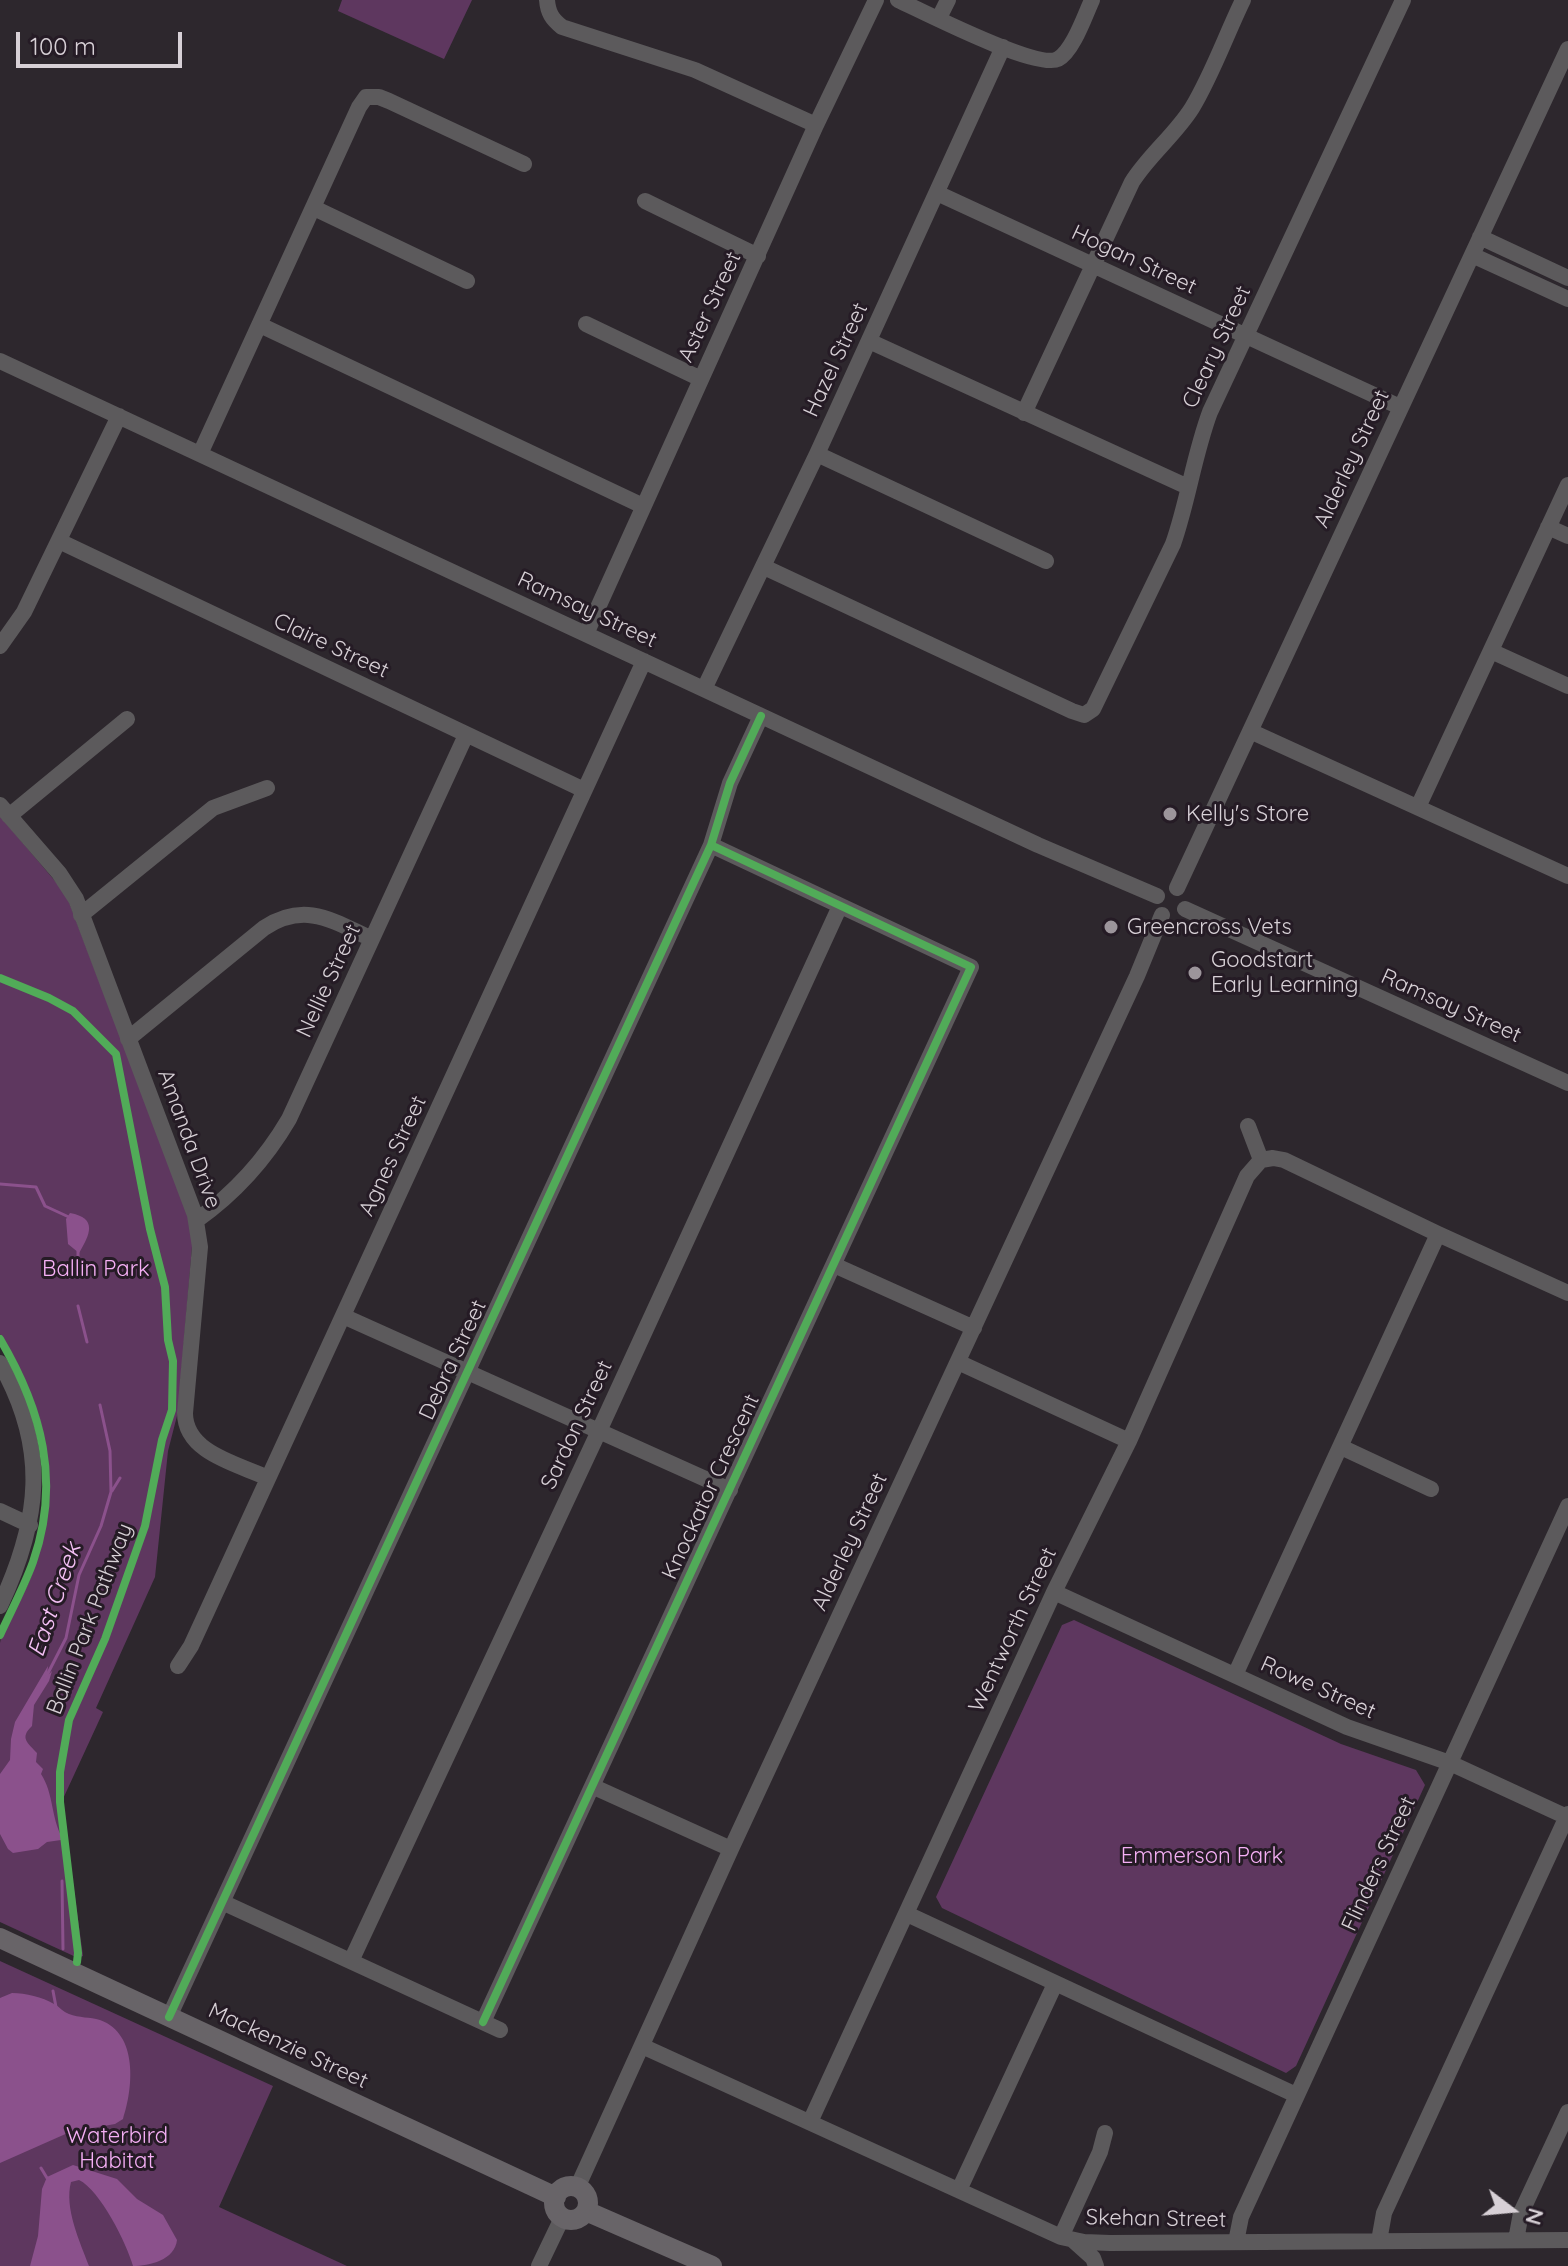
<!DOCTYPE html>
<style>
body{margin:0}
#map{position:relative;width:1568px;height:2266px;overflow:hidden;background:#2d272d;font-family:Quicksand,sans-serif}
canvas{display:block}
.north{position:absolute;left:1472px;top:2170px;width:80px;height:80px;-webkit-text-stroke:6px #251b25;paint-order:stroke;rotate:106deg;font-size:22px;font-weight:700;line-height:32px;text-align:center;color:#d7d0d6}
.north::after{content:'';display:block;margin:auto;width:28px;height:36px;background:#d7d0d6;clip-path:polygon(50% 0,100% 100%,50% 72%,0 100%)}
.scale{position:absolute;left:16px;top:32px;width:166px;height:36px;box-sizing:border-box;border:4px solid #d7d0d6;border-top:0;padding-left:10px;font-size:24px;line-height:28px;white-space:nowrap;color:#d7d0d6;-webkit-text-stroke:6px #251b25;paint-order:stroke}
</style>
<div id="map">
<canvas width="1568" height="2266"></canvas>
<div class="north">N</div>
<div class="scale">100 m</div>
</div>
<script>
const ctx = document.querySelector('canvas').getContext('2d');
ctx.lineJoin = 'round';
function paint(path, color) { ctx.fillStyle = color; ctx.fill(path, 'evenodd'); }
function stroke(path, color, width, dash) { ctx.strokeStyle = color; ctx.lineWidth = width; ctx.lineCap = dash ? 'butt' : 'round'; ctx.setLineDash(dash || []); ctx.stroke(path); }
function label(font, color, halo, rows, align = 'center') {
  ctx.font = font + ' Quicksand,sans-serif'; ctx.lineWidth = 6; ctx.setLineDash([]); ctx.textBaseline = 'middle'; ctx.strokeStyle = halo; ctx.fillStyle = color; for (const [text, x, y, turn = 0] of rows) {
    ctx.save(); ctx.translate(x, y); ctx.rotate((+turn || 0) * Math.PI / 180); ctx.textAlign = isNaN(turn) ? turn : align; if (halo) ctx.strokeText(text, 0, 0); ctx.fillText(text, 0, 0); ctx.restore();
  }
}
paint(new Path2D(`
 M342,0h130l-28,59 -106,-48z
 M0,816l66,78 123,323 4,18 -15,177 -10,39 -13,126 -59,131 7,4 -41,89 21,155 -5,2 -78,-36c0,-67 0,-134 0,-200 0,-22 0,-59 0,-79 4,-21 23,-45 31,-66 35,-93 16,-160 -31,-243z
 M1074,1620l267,124 75,26 9,15 -129,281 -10,7 -344,-165 -6,-11 126,-272z
 M0,1961l273,125 -54,121 128,59h-347z`), '#5e375f');
paint(new Path2D(`
 M70,1213c28,5 20,22 9,40l-11,-9 -2,-25z
 M48,1666l-1,10 5,-5 -3,10 -15,24 -2,21c-13,12 -4,17 5,27l-1,9 7,7 -2,5c13,20 10,44 21,63l-1,3 -14,2 -9,7 -25,4 -5,-4 -8,-15v-60l10,-14 1,-21 4,-17z
 M12,1993c14,0 30,4 42,11 6,3 9,8 15,10 10,4 21,3 31,6 39,14 33,69 23,99l-8,5 -45,8 -70,31v-165z
 M73,2165l44,14 20,20 26,16 14,25c-2,20 -28,26 -44,26 -6,-22 -33,-76 -54,-86l-8,2c-7,26 9,60 18,84h-59l8,-30 4,-47 5,-12z`), '#8b518c');
stroke(new Path2D(`
 M0,1184l36,3 9,19 26,12
 M70,1277l8,-13v-13
 M78,1306l9,36
 M112,1491l8,-13
 M45,1679l21,-41 13,-63 22,-49 10,-34 -1,-41 -10,-46
 M62,1881l1,68
 M53,1991l3,16
 M41,2168l6,10`), '#8b518c', 3);
stroke(new Path2D(`
 M547,0c1,13 5,19 15,27l133,43 121,55
 M898,0c26,12 139,70 160,59 15,-8 27,-44 34,-59
 M939,18l9,-18
 M937,193l463,214
 M645,201l113,55
 M314,208l153,73
 M1480,237l88,41
 M1472,255l96,44
 M586,324l115,55
 M260,325l383,181
 M869,341l319,146
 M0,361l1038,484 119,51
 M1024,413l108,-231c17,-27 43,-47 60,-74 20,-33 34,-73 51,-108
 M200,454l159,-347 7,-10h13l10,4 135,63
 M817,454l229,107
 M1548,527l20,9
 M59,541l525,249
 M764,567l308,144 12,4 9,-6 80,-165c15,-43 21,-89 37,-132l193,-412
 M586,634l230,-509 60,-125
 M0,646l24,-34 95,-196
 M1491,651l77,35
 M704,689l113,-235 186,-407
 M1250,731l318,145
 M0,805l59,68 17,26 119,316 5,32 -15,166c0,40 53,51 83,65
 M1418,807l150,-322
 M9,816l118,-97
 M1177,888l391,-839
 M1185,909l383,174
 M81,915l132,-107 54,-20
 M128,1039l136,-111c41,-27 69,-7 108,11
 M1248,1126l13,34 12,-2 11,2 154,74 130,59
 M197,1220c38,-27 68,-60 92,-101l177,-384
 M834,1265l140,63
 M343,1316l387,174
 M958,1362l171,79
 M0,1363c49,86 40,157 0,243
 M1341,1447l90,42
 M0,1511l30,14
 M1054,1592l293,135 103,36 117,54
 M178,1666l13,-20 453,-985
 M1235,1675l203,-441
 M594,1787l137,62
 M222,1902l278,128
 M907,1914l389,181
 M351,1961l248,-530 241,-525
 M169,2017l542,-1172 19,-62 31,-67
 M483,2022l488,-1055 -260,-122
 M642,2046l419,191 23,5 26,1 458,-3
 M810,2122l244,-530 75,-151 118,-265 14,-16
 M577,2188l154,-339 406,-873 25,-61
 M959,2190l96,-206
 M1061,2237l39,-85 5,-19
 M1516,2240l5,-27 47,-101
 M1074,2241l19,17 3,8
 M1379,2241l5,-28 184,-399
 M1236,2242l5,-25 327,-711
 M539,2266l23,-48`), '#5c5a5c', 16);
stroke(new Path2D(`
 M0,1938l556,259
 M554 2203a17 17 0 1 1 34 0a17 17 0 1 1-34 0Z
 M586,2211l126,55`), '#686468', 20);
stroke(new Path2D(`
 M0,978l49,20 24,13 43,43 34,175 15,58 3,53 5,21 -1,49 -10,30 -17,86 -40,113 -36,81 -9,52v30l18,151 -1,9
 M0,1339c42,71 61,143 33,223 -9,25 -22,49 -33,73
 M169,2017l542,-1172 19,-62 31,-67
 M483,2022l488,-1055 -260,-122`), '#51ab58', 8);
for (const [x, y, r, color] of [
 [1170,814,8,"#9c959b"],
 [1111,927,8,"#9c959b"],
 [1195,973,8,"#9c959b"]
]) { const dot = new Path2D(); dot.arc(x, y, r, 0, 2 * Math.PI); ctx.fillStyle = color; ctx.fill(dot); stroke(dot, '#251b25', 3); }
label('22px', '#d7d0d6', '#251b25', [
 ["Hogan Street",1134,260,25],
 ["Aster Street",710,307,-65],
 ["Cleary Street",1217,347,-65],
 ["Hazel Street",836,360,-65],
 ["Alderley Street",1352,459,-65],
 ["Ramsay Street",587,610,25],
 ["Claire Street",331,646,25],
 ["Nellie Street",329,981,-65],
 ["Ramsay Street",1451,1006,24],
 ["Amanda Drive",189,1139,70],
 ["Agnes Street",393,1156,-65],
 ["Debra Street",453,1360,-65],
 ["Sardon Street",577,1425,-65],
 ["Knockator Crescent",711,1487,-65],
 ["Alderley Street",850,1542,-65],
 ["Ballin Park Pathway",90,1619,-69],
 ["Wentworth Street",1013,1630,-65],
 ["Rowe Street",1318,1688,24],
 ["Flinders Street",1379,1864,-65],
 ["Mackenzie Street",288,2046,25],
 ["Skehan Street",1156,2219,1]
]);
label('22px', '#d7d0d6', '#251b25', [
 ["Kelly's Store",1186,814],
 ["Greencross Vets",1127,927],
 ["Goodstart",1211,960],
 ["Early Learning",1211,985]
], 'left');
label('22px', '#f5aff5', '#251b25', [
 ["Ballin Park",96,1269],
 ["Emmerson Park",1202,1856],
 ["Waterbird",117,2136],
 ["Habitat",117,2161]
]);
label('italic 24px', '#f5c1f6', '#251b25', [
 ["East Creek",55,1600,-71]
]);
</script>
